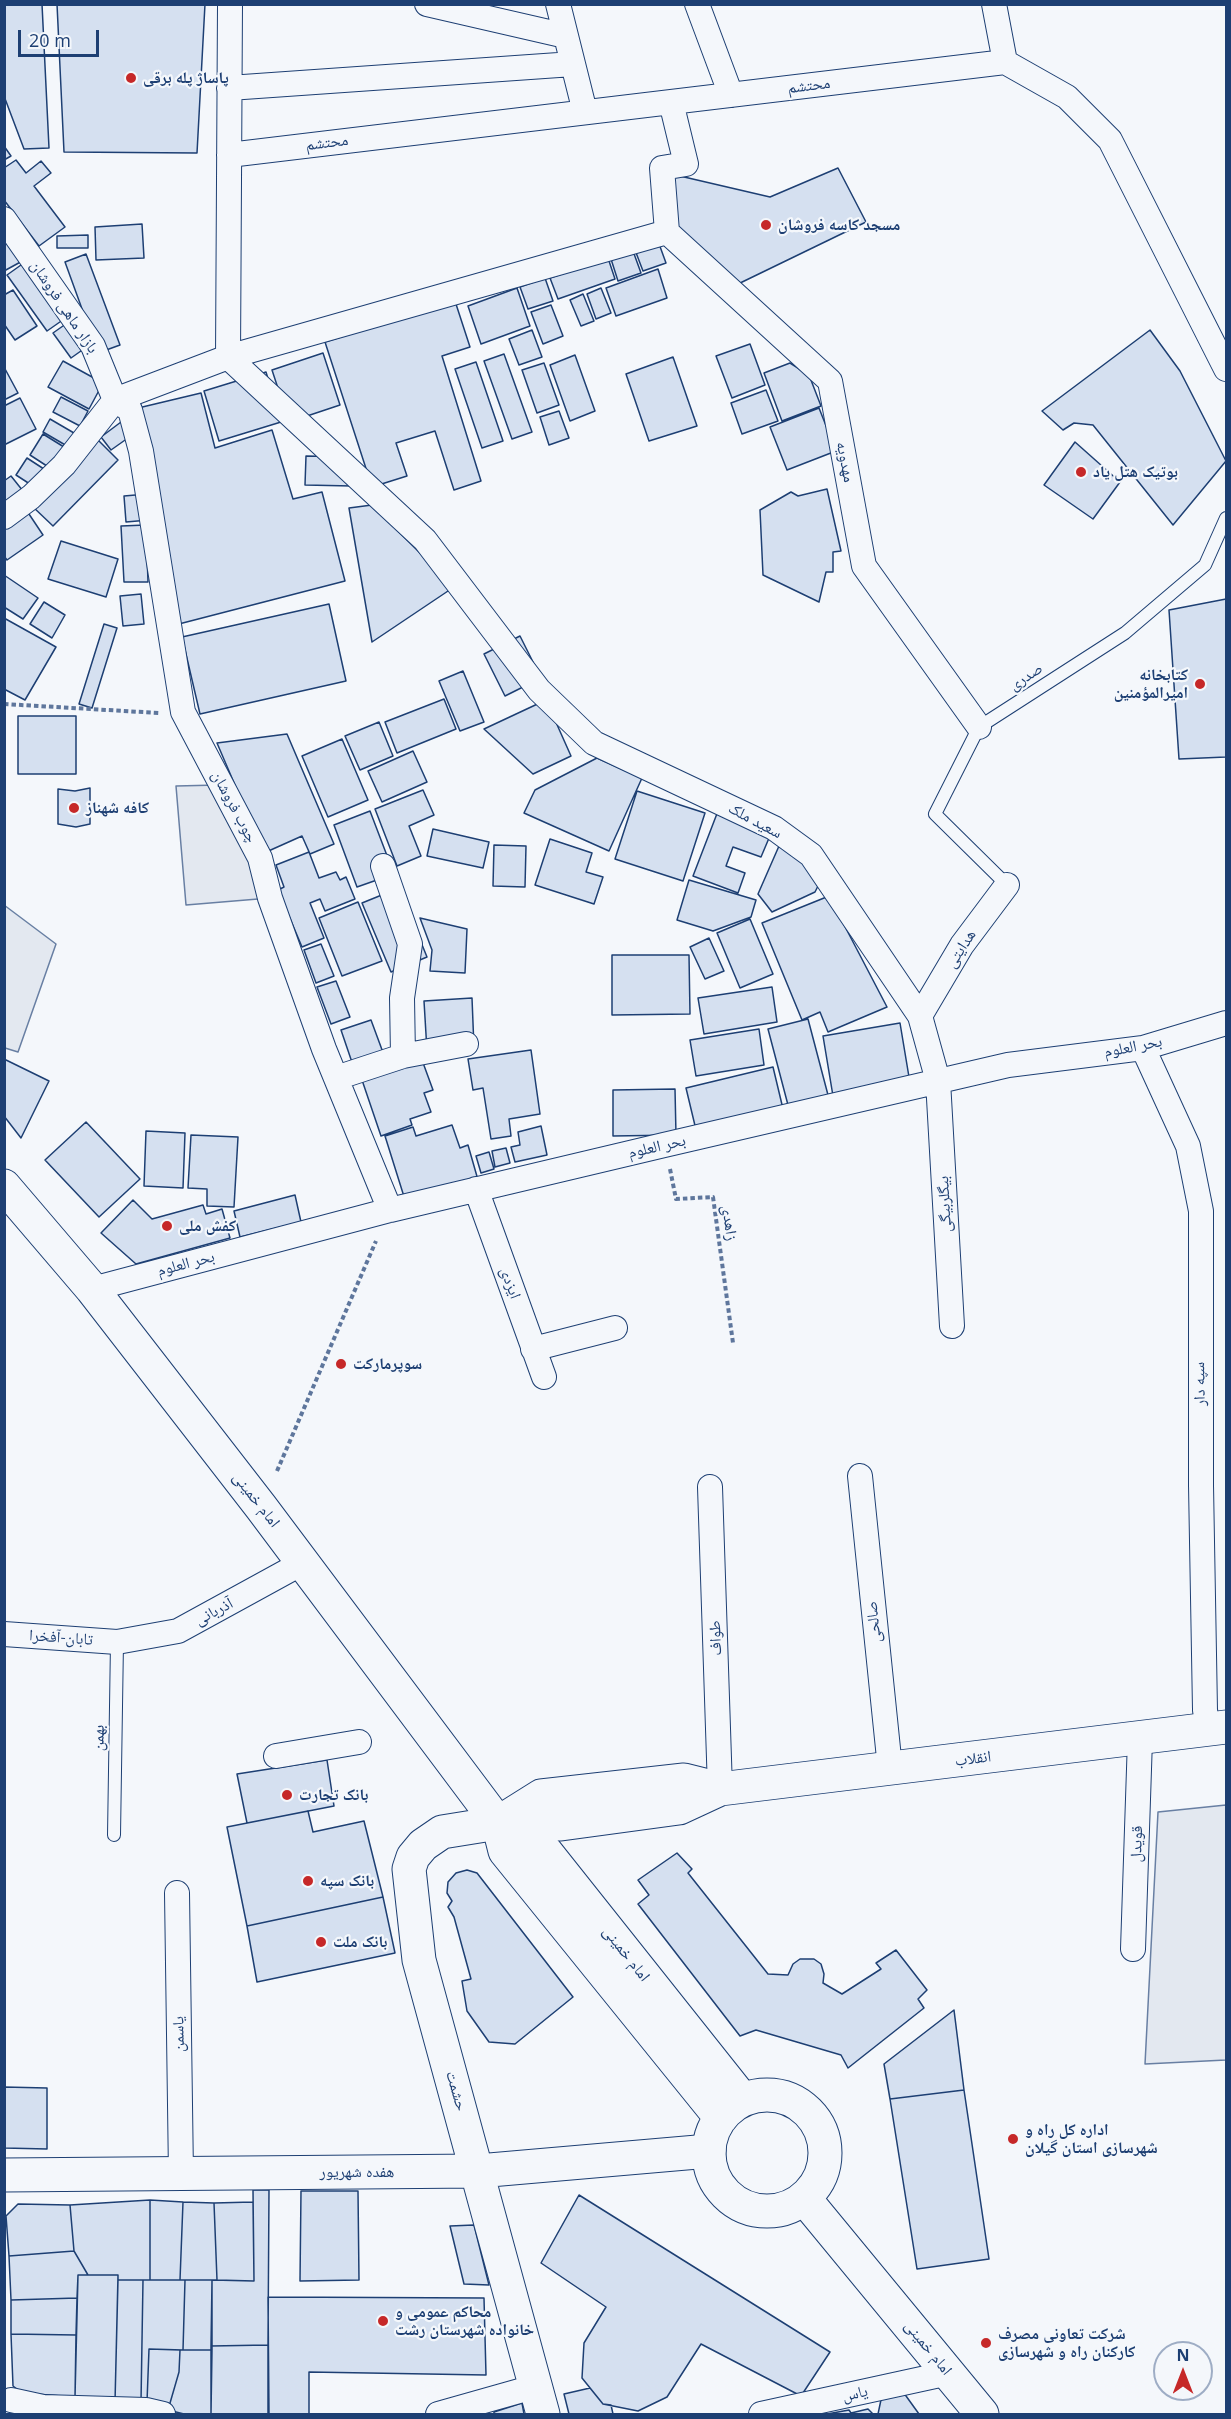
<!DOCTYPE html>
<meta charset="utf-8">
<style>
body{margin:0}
#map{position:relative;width:1231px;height:2419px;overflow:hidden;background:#f4f7fb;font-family:"Open Sans",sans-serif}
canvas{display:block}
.frame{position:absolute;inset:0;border:6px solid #1d3f73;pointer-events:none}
.north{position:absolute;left:1153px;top:2341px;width:60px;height:60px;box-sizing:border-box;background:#f4f7fb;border:2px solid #9eadc5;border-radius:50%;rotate:0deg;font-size:16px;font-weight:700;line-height:24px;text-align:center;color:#1d3f73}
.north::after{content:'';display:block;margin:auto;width:21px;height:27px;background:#c62828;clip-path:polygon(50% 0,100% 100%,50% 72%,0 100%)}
.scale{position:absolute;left:18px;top:30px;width:81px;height:27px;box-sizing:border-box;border:3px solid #1d3f73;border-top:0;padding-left:8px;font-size:18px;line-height:21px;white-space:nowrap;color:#1d3f73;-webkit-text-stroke:4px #f4f7fb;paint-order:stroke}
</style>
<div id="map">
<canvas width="1231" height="2419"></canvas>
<div class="frame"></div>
<div class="north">N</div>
<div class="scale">20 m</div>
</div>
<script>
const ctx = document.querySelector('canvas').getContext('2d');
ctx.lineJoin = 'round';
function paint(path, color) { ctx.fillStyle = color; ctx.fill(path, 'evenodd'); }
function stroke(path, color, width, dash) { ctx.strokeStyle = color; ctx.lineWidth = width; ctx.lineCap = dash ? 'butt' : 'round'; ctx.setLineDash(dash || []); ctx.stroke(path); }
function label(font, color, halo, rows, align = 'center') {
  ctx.font = font + ' "Open Sans","Noto Naskh Arabic",sans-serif'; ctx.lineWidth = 4.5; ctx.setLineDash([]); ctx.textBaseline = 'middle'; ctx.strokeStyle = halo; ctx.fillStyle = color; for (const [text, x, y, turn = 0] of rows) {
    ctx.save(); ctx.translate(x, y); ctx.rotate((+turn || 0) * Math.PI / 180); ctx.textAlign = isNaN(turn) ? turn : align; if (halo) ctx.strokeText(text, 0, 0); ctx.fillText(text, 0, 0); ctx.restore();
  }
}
const parking = new Path2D(`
 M218,785l52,113 -84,7 -10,-119z
 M4,905l52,39 -38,108 -13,-4z
 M1226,1805v255l-81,4 13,-252z`);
paint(parking, '#e3e8f0');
stroke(parking, '#687fa3', 1.5);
const building = new Path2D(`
 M4,4h38l7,144 -25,1 -20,-53z
 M57,4h148l-8,149 -133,-1z
 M4,146l7,10 -7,4z
 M16,160l10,13 15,-12 10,12 -17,13 31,41 -26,19 -35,-46v-32z
 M838,168l28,54 -130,63 -64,-58 -5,-54 103,24z
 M142,224l2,34 -48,2 -1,-33z
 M4,227l22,32 -22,12z
 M88,235v13h-31v-12z
 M658,241l8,22 -23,8 -8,-21z
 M633,251l8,22 -23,8 -7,-22z
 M86,254l34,91 -22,8 -33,-91z
 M608,258l7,21 -57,20 -8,-21z
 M28,260l39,57 -20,14 -40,-56z
 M658,269l9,29 -51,18 -10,-28z
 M545,278l8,23 -25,8 -8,-22z
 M517,288l13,38 -49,18 -13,-38z
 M601,288l10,25 -15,6 -9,-25z
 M13,290l24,36 -22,14 -11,-16v-29z
 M583,294l11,27 -13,5 -11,-26z
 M455,301l15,46 -28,9 39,125 -27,9 -19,-59 -39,12 11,33 -35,11 -47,-145z
 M551,305l12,31 -20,8 -12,-32z
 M70,321l18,25 -17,12 -18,-25z
 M532,330l10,27 -23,8 -10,-26z
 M1150,330l30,41 46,90 -53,64 -80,-100 -19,-2 -11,7 -21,-19z
 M750,344l15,41 -33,13 -16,-42z
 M323,353l17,52 -51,17 -17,-52z
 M504,354l28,78 -20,7 -28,-78z
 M575,355l20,56 -25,10 -20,-56z
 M673,357l24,69 -48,15 -23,-67z
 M63,361l40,22 -14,26 -41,-22z
 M476,362l27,79 -21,7 -27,-79z
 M544,363l15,42 -22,8 -15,-43z
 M790,363l19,12 12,31 -39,15 -18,-48z
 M4,367l14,26 -14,7z
 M266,372l15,50 -62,19 -15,-50z
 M766,390l12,31 -36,13 -11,-31z
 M201,393l14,55 57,-18 21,69 29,-7 23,89 -170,44 -41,-216z
 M61,397l27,14 -8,15 -27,-14z
 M20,398l16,31 -32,16v-39z
 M819,408l17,43 -49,19 -17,-43z
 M559,411l10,27 -20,7 -9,-28z
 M50,419l24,14 -7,13 -24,-14z
 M125,419l10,14 -24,17 -10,-13z
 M43,434l21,13 -14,21 -20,-13z
 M97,439l21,21 -65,66 -21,-20z
 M1075,442l45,40 -27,37 -49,-34z
 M306,456l47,1 -1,29 -47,-1z
 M27,458l20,13 -11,17 -20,-13z
 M11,476l16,20 -23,18v-33z
 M827,489l14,62 -8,1v20h-7l-7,30 -56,-27 -3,-65 31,-18 7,4z
 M147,494l2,26 -23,2 -2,-26z
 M372,505l82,82 -82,55 -23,-134z
 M25,508l18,27 -36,25 -3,-4v-33z
 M146,525l2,57h-24l-3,-56z
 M61,541l57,18 -12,38 -58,-18z
 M4,575l34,23 -15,21 -19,-12z
 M141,594l3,30 -21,2 -3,-30z
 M1226,599v158l-47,2 -10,-149z
 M44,602l21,13 -13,23 -22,-14z
 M329,604l17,77 -146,33 -18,-77z
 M4,618l52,29 -31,53 -21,-11z
 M104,624l13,4 -25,80 -13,-4z
 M520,636l21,42 -36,18 -21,-42z
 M463,671l21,51 -24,9 -21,-50z
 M444,699l12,30 -59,24 -12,-31z
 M546,700l25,56 -38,18 -49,-45z
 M18,716h58v58h-58z
 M379,722l14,34 -33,14 -15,-34z
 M287,734l47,110 -24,10 -8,-18 -38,17 -47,-110z
 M342,739l26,61 -40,17 -26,-61z
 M413,751l14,31 -45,20 -14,-31z
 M597,758l45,20 -33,73 -85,-38 11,-23z
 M90,788v36l-14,3 -18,-3v-35l17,2z
 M423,790l11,25 -25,11 12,30 -24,10 -22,-57z
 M637,791l68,22 -22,68 -68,-22z
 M370,811l24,63 -37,13 -23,-62z
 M718,811l54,20 -11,26 -28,-10 -7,19 19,7 -7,20 -45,-17z
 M433,829l56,13 -6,26 -56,-12z
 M550,839l42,14 -6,19 17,5 -9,27 -59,-19z
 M494,845l32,1 -1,41 -32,-1z
 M779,846l23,10 17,28 -4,8 -43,20 -14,-18z
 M309,852l10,26 17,-6 4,8 6,-3 9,22 -30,12 -5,-12 -10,4 14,35 -22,9 -24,-57 6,-3 -8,-22z
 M689,880l67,20 -5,17 -38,14 -36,-11z
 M399,888l28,69 -36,15 -29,-69z
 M829,896l58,111 -59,25 -8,-20 -18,8 -40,-97z
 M358,902l24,59 -40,15 -23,-58z
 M420,918l47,11 -2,44 -35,-2 2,-21z
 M750,919l23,55 -33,14 -23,-55z
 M709,938l15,33 -19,8 -15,-32z
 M321,944l13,32 -18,7 -12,-33z
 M612,955h77l1,59 -78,1z
 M336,981l14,36 -19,7 -14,-37z
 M772,987l5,35 -73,12 -6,-36z
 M472,998l2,50 -47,3 -3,-50z
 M808,1019l20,76 -40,10 -20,-76z
 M371,1020l17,46 -31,11 -16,-47z
 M900,1023l10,60 -77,13 -10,-60z
 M759,1029l5,36 -68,11 -6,-36z
 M531,1050l9,64 -31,5 2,17 -20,3 -8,-51 -10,2 -5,-31z
 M4,1059l45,22 -28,57 -17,-22z
 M422,1060l11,30 -9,3 7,19 -21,7 2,6 -31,11 -19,-56z
 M773,1067l11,46 -87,21 -11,-46z
 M675,1089l1,46 -63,1v-46z
 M86,1122l54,57 -41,38 -54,-57z
 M452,1125l8,23 8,-3 10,35 -72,23 -21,-67 28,-9 3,9z
 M541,1126l6,29 -32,7 -4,-15 9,-2 -2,-13z
 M146,1131l39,2 -2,55 -39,-2z
 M191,1135l47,2 -4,70 -27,-1v-17l-19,-1z
 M506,1148l4,15 -15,4 -3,-16z
 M489,1152l5,17 -13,4 -5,-17z
 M295,1195l6,27 -61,15 -6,-26z
 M133,1200l19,19 51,-14 3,9 16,-5 8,29 -94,26 -35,-31z
 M327,1760l7,46 -87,17 -10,-49z
 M308,1811l5,21 51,-11 19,76 -136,29 -20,-99z
 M677,1853l15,16 -4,4 80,101 20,1 5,-11 7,-5h14l7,5 3,10 -1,9 19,11 39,-25 -5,-6 20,-13 31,40 -9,9 6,9 -76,60 -7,-13 -85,-25 -16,6 -102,-132 11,-9 -11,-15z
 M467,1870l10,3 96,124 -58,47 -26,-2 -22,-31 -5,-30 9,-2 -17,-62 -6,-10 4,-6 -5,-8 1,-11 8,-9z
 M383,1897l12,56 -138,29 -10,-56z
 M954,2010l10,80 -74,9 -6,-35z
 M4,2087l43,1v61l-43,-1z
 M964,2090l25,169 -72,10 -27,-170z
 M253,2190h16l-1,155 -57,1 1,-66 42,1z
 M301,2191h57l1,89 -59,1z
 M579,2195l251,157 -29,44 -100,-52 -34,53 -29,14 -35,-7 -21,-26 2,-35 22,-36 -65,-44z
 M150,2200l33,2 -3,78h-30z
 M150,2200v80h-32v-5h-30l-14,-24 -4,-46z
 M183,2202l31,1 3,77h-37z
 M253,2202l1,79 -37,-1 -3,-77z
 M18,2204l52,1 4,46 -65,5 -3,-40z
 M474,2225l15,60 -25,-1 -14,-58z
 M74,2251l14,24h-10l-1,23 -66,2 -2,-44z
 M78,2275h40l-3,127 -40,-5z
 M118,2280h25l-2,122h-26z
 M143,2280h42l-2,70 -34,-1 -2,53h-6z
 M185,2280h27v70h-29z
 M268,2297l216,1 2,77 -177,-3v42h-40z
 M77,2298l-1,37 -65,-1v-34z
 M11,2334l65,1 -1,62 -53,-4 -9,-7z
 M268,2345v69h-57v-68z
 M149,2349l31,1 -1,22 -11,38 -21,-8z
 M180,2350h32l-1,64h-27l-16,-4 11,-38z
 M590,2388l13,16 8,1 2,9h-44l-5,-20z
 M901,2389l18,25h-41l4,-19z
 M522,2403l2,11h-30v-2z
 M868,2409l5,5h-46l22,-4 2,3z`);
paint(building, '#d5e0f0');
stroke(building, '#1d3f73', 1.5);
const lane = new Path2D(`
 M1007,885l-72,-71 44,-87 146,-94 80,-68 21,-47
 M114,1835l3,-193`);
const street = new Path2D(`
 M230,4l-2,353 197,183 114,150 55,53 180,85 37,27 109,161 18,65 14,245
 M427,4l139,32 19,76
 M558,4l8,32
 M697,4l34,91
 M994,4l11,58
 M229,88l344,-24
 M229,155l776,-93 62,35 43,43 116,229
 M4,219l89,127 22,54 15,10 11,41 42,261 77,146 10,40 54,151 66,161
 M667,232l163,149 34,185 115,161
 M667,232l-5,-64 24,-4 -15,-62
 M4,517l27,-20 33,-32 51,-65 113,-43 439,-125
 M383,866l27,78 -8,54 1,58
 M920,1016l42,-71 45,-60
 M1143,1048l45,98 13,65v274l4,225 3,20
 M336,1078l67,-22 63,-12
 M476,1189l68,188
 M92,1289l298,-79 274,-65 344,-80 135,-17 83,-25
 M533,1349l82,-21
 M860,1476l30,292
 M710,1487l10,302
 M4,1634l113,8 61,-11 126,-69
 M276,1756l83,-14
 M177,1893l4,282
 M1133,1949l7,-210
 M11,2400l32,7 103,3 17,4
 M438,2414l99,-28
 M761,2414l188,-41`);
const secondary = new Path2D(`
 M498,1823l43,-27 143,-16 36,9
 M4,2175l474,-4 231,-20
 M543,2414l-124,-454 -10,-91 4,-12 10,-12 19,-13 56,-9 63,1 118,-16 41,-19 506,-62`);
const primary = new Path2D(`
 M4,1186l88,103 169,218 237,316 7,28 216,267
 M498,1823l36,14 209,263
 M709 2153a58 58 0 1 1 116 0a58 58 0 1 1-116 0Z
 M804,2198l178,216`);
stroke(lane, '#1d3f73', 14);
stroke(street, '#1d3f73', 26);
stroke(secondary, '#1d3f73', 35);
stroke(primary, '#1d3f73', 35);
stroke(new Path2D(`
 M4,704l155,9
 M670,1169l6,30 37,-2 20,146
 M277,1471l99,-230`), '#5e769c', 4, [4.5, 3]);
stroke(lane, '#f4f7fb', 12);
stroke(street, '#f4f7fb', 24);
stroke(secondary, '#f4f7fb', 33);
stroke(primary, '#f4f7fb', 33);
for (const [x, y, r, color] of [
 [131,78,6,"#c62828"],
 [766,225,6,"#c62828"],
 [1081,472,6,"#c62828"],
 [1200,684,6,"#c62828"],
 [74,808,6,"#c62828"],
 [167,1226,6,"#c62828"],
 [341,1364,6,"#c62828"],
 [287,1795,6,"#c62828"],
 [308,1881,6,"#c62828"],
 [321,1942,6,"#c62828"],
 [1013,2139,6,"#c62828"],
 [383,2321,6,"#c62828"],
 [986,2343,6,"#c62828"]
]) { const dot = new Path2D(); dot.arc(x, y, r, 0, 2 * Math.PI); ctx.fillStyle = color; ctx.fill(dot); stroke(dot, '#f4f7fb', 2); }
label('bold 16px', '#1d3f73', '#f4f7fb', [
 ["پاساژ پله برقی",143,78],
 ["مسجد کاسه فروشان",778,225],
 ["بوتیک هتل یاد",1093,472],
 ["کتابخانه",1188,675,"right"],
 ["امیرالمؤمنین",1188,693,"right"],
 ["کافه شهناز",86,808],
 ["کفش ملی",179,1226],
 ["سوپرمارکت",353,1364],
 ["بانک تجارت",299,1795],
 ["بانک سپه",320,1881],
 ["بانک ملت",333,1942],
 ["اداره کل راه و",1025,2130],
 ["شهرسازی استان گیلان",1025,2148],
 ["محاکم عمومی و",395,2312],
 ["خانواده شهرستان رشت",395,2330],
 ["شرکت تعاونی مصرف",998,2334],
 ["کارکنان راه و شهرسازی",998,2352]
], 'left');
label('16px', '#1d3f73', '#f4f7fb', [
 ["محتشم",809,86,-7],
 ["محتشم",327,143,-7],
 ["بازار ماهی فروشان",64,307,56],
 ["مهدویه",845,462,79],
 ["صدری",1026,677,-33],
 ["چوب فروشان",234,807,62],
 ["سعید ملک",755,821,28],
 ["هدایتی",961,949,-57],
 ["بحر العلوم",1133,1047,-11],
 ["بحر العلوم",657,1147,-13],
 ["بیگلربیگی",945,1204,-93],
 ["زاهدی",729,1223,82],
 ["بحر العلوم",186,1264,-15],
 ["ایزدی",510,1283,70],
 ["سپه دار",1200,1384,-91],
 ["امام خمینی",256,1500,52],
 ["آذربانی",214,1612,-28],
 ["صالحی",874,1622,-96],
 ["تابان-آفخرا",61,1638,4],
 ["طواف",716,1638,-92],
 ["بهمن",99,1738,-89],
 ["انقلاب",973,1759,-7],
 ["قویدل",1137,1844,-88],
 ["امام خمینی",626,1954,52],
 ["یاسمن",179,2034,-91],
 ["حشمت",456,2091,74],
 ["هفده شهریور",357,2172],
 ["امام خمینی",928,2348,51],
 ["یاس",855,2394,-13]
]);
</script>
